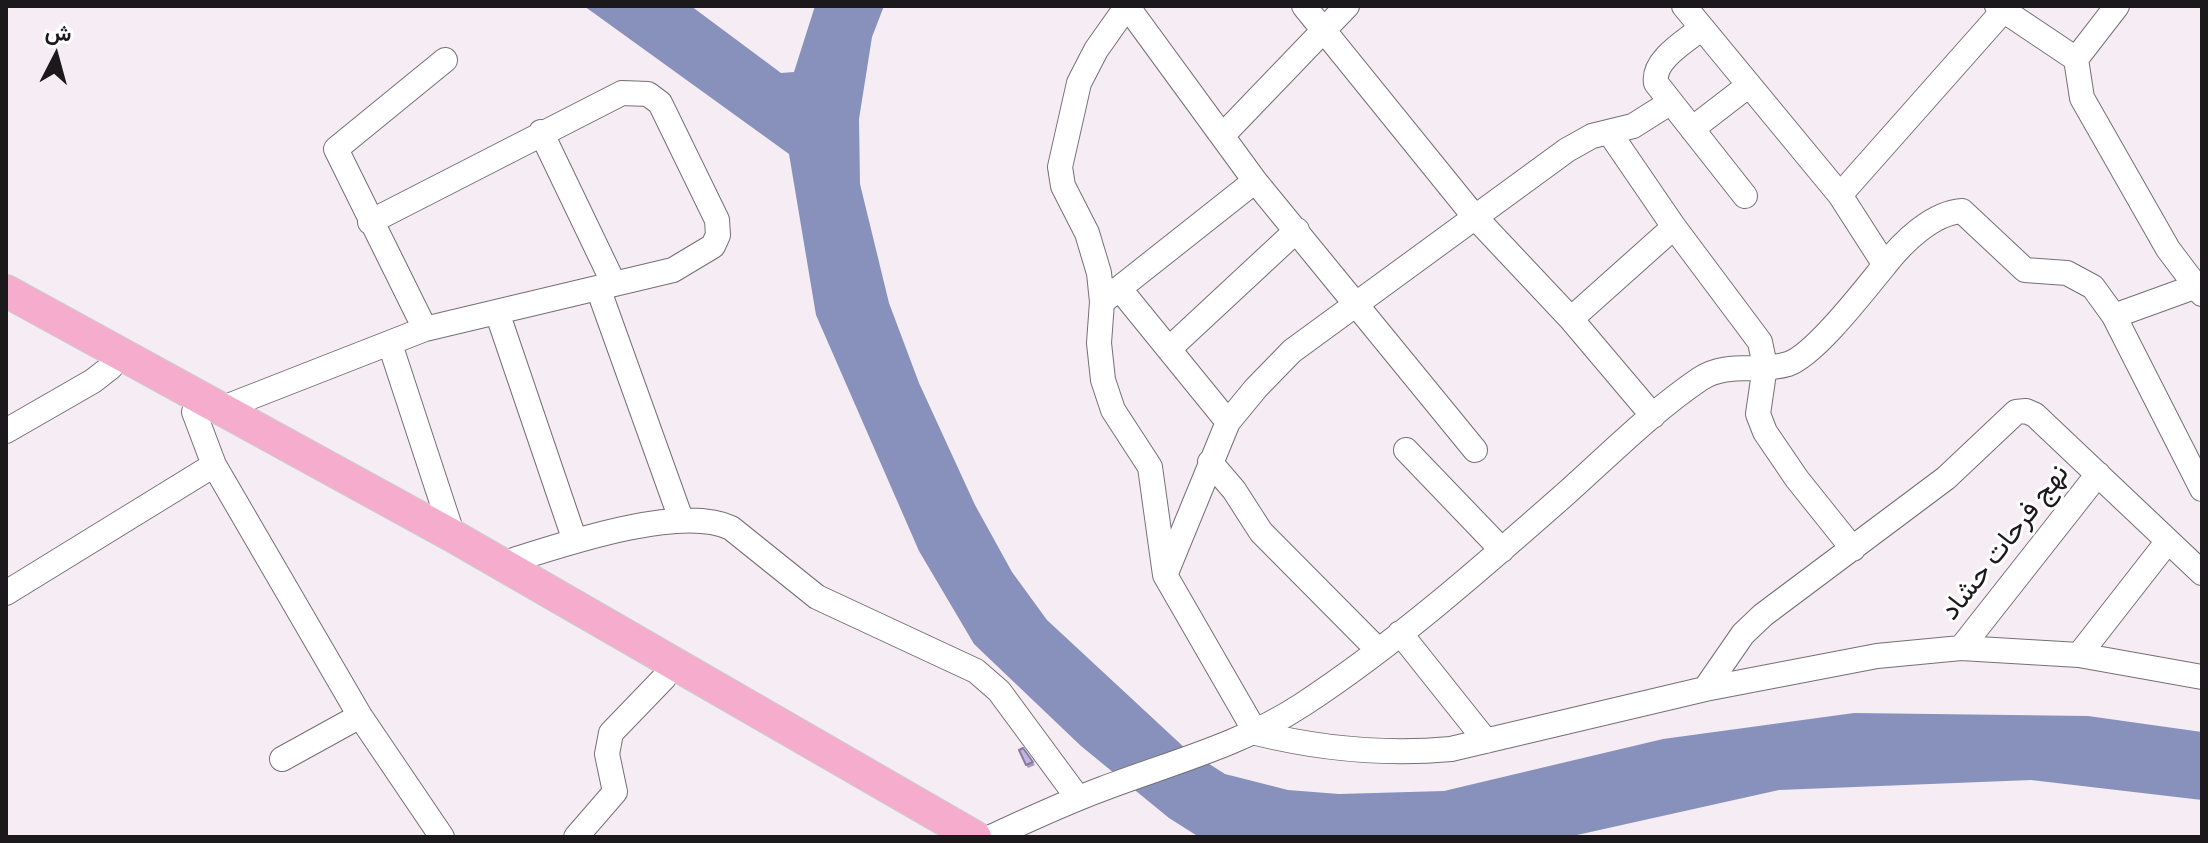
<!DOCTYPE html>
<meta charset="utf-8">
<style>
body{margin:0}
#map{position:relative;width:2208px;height:843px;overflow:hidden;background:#f5ecf4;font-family:"Titillium Web",Vazirmatn,sans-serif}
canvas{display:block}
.frame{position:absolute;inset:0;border:8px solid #1b191b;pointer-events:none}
.north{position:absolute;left:16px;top:16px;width:80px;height:80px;-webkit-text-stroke:6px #fff;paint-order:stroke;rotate:6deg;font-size:22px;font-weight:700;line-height:32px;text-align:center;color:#1b191b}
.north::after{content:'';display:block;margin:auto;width:28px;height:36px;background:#1b191b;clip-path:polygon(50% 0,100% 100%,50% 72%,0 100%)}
</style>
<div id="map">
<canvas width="2208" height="843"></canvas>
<div class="frame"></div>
<div class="north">ش</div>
</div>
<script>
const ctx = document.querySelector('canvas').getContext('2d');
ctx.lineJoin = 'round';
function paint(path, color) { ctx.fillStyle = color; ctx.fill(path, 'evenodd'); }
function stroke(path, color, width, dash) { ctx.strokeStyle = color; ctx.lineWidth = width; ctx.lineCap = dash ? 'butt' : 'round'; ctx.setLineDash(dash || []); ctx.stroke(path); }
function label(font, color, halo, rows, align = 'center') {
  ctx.font = font + ' "Titillium Web",Vazirmatn,sans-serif'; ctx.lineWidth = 6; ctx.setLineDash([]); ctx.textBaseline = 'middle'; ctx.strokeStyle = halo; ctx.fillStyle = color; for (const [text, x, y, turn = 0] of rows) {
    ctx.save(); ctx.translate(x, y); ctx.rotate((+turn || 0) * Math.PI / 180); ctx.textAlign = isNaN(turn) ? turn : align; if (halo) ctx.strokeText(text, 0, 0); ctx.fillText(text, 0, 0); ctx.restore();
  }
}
paint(new Path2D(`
 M584,6h107l90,67 13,-1 21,-66h69l-12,31 -13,82 1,65 29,119 30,80 56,122 37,67 35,48 140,130 38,24 63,16 51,4 105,-3 219,-52 191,-26 234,3 114,16v68l-171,-20 -252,10 -211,47h-369l-30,-19 -88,-72 -107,-102 -55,-93 -103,-236 -27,-161z`), '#8791bc');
const minor = new Path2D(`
 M1127,6l-31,44 -17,33 -19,84 3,19 24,47 12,40 3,29 -3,41 4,37 10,30 37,57 15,108 91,158c65,16 129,22 195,16l254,-60 172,-33 84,-8 118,7 123,22
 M1127,6l128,175 220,269
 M1304,6l170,210 97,103 82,97
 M1684,6l156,189
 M1997,6l79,53
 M2117,6l-41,53 6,39 86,151 34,45
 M1702,28c-16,13 -50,32 -46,55l89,113
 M1692,129l57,-44
 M541,132l73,152
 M1609,132l65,95 86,115 5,24 -7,48 7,18 32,47 56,70
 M1223,135l124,-129
 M1885,265c17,-22 47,-52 77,-54l63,59 42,3 26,14 21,29 88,173
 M598,288l83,231
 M1119,288l109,134
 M1102,302l153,-121
 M497,312l78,229
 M2114,316l80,-29
 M1571,319l103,-92
 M425,329l-89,-180 109,-89
 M390,344l63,192
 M1169,349l128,-119
 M223,408l202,-79 248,-59 40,-24 5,-11 -1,-15 -57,-117 -12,-9 -26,-1 -252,129
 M194,412l20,53 146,251 82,121
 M6,431l87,-50 18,-14
 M1406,450l96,100
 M1210,462l24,28 27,42 116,117
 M501,564c54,-17 178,-61 230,-36l86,69 159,74 23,20 79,107
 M1166,573l62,-151 28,-34 36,-37 275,-201 25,-14 41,-10 38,-24
 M6,593l208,-128
 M1400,633l86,108
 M1961,648l137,-174
 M2079,655l89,-114
 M1705,689l38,-55 20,-19 183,-137 70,-66 10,-1 9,4 167,158
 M282,759l78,-43
 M576,837l39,-45 -8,-38 4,-21 53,-55
 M991,837c37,-17 73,-34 111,-48 68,-26 139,-44 200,-84 93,-61 177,-135 260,-208 45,-40 88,-84 138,-118 27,-18 59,-6 88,-15 27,-9 78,-76 97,-99l-45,-70 163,-184`);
const major = new Path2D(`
 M6,291l447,245 522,301`);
stroke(minor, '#766f76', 26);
stroke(major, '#cdcccd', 34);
stroke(minor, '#fff', 24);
stroke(major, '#f6adcd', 32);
paint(new Path2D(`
 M1023,748l12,17 -7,3 -2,-3z`), '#a89ac1');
const building = new Path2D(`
 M1023,748l10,14 -7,3 -7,-15z`);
paint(building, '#c3b3e0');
stroke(building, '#887d9d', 2);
label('28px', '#1b191b', '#fff', [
 ["نهج فرحات حشاد",2006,543,-52]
]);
</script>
